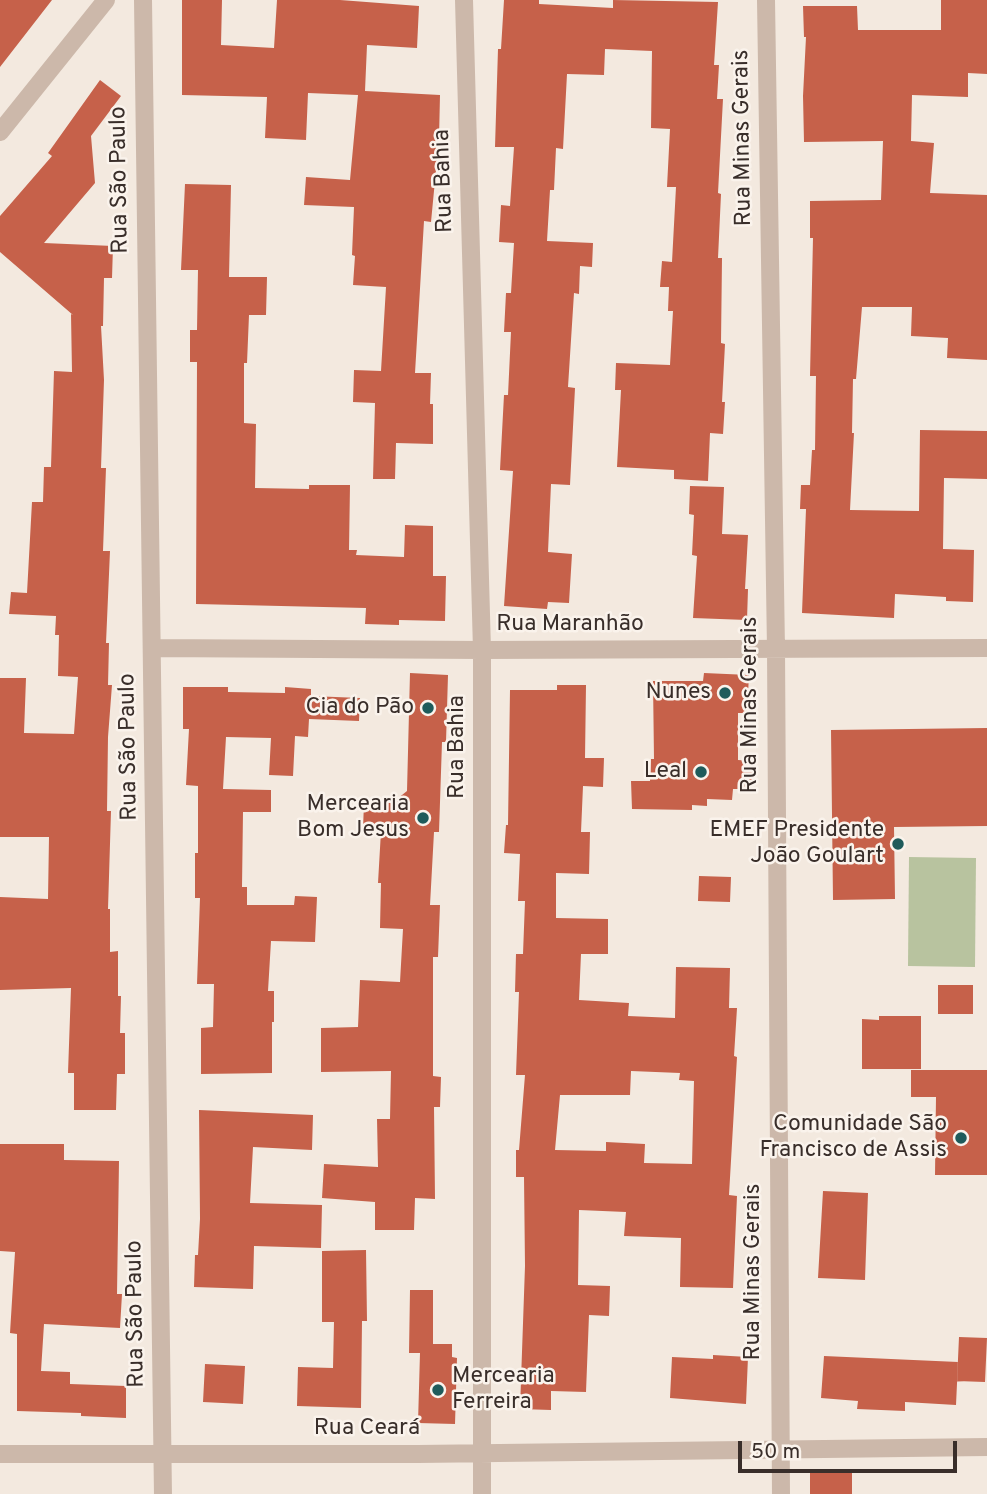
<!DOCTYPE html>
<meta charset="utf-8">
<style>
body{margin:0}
#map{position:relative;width:987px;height:1494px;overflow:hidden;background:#f3e9df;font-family:Overpass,sans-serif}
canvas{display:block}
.scale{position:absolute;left:738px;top:1441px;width:219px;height:32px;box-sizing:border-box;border:4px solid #392e2a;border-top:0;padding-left:9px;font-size:21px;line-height:24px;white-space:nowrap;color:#392e2a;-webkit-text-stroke:5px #faf3ec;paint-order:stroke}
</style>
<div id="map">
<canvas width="987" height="1494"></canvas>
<div class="scale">50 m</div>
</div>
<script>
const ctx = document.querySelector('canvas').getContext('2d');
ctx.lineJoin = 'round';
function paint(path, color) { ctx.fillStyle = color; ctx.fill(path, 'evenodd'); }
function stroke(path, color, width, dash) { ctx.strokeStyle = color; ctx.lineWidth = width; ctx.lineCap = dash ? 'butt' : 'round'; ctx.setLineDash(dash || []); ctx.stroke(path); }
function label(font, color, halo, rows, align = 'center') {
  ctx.font = font + ' Overpass,sans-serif'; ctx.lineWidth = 5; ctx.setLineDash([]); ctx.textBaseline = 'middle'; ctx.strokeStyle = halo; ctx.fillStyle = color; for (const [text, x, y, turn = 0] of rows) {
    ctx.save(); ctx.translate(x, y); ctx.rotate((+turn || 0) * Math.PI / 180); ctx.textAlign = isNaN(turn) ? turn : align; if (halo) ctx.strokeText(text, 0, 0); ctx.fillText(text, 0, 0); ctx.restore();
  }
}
paint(new Path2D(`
 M909,857l67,1 -1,109 -67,-1z`), '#b8c39f');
paint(new Path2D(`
 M0,0h52l-52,67z
 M182,0h40l-1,45 53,3 3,-48h63l79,6 -2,42 -50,-3 -2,46 75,4 -1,44 -8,83 -7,-1 -9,152h16l-1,31h3v40l-37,-1 -1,36h-22l2,-76 -22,-1 1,-32 27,1 5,-84 -33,-2 2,-29 -3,-1 2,-48 -50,-2 2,-28 44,3 8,-85 -50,-2 -2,47 -41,-2 2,-41 -85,-2z
 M504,0h35v4l74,4v-8l105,2 -4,63h5l-2,34h6l-5,94 3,1 -3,64h4l-1,85 4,1 -3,58h3l-2,32 -13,-1 -2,48 -34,-2v-9l-57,-3 4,-77h-6l1,-27 54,2 3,-54h-5l1,-24h-9l2,-26 10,1 4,-75h-9l3,-58 -19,-1 1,-77 -47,-2 -1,26 -37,-1 -4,75 -7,-1 -2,42h-4l-3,51 46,2 -1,24 -12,-1 -1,28 -5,-1 -6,94 7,1 -5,97 -19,-1 -3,68 24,2 -3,49 -21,-1 -1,7 -43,-3 9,-135 -13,-1 4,-75h4l3,-63h-7l2,-39h5l3,-50 -15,-1 2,-37 9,1 4,-59h-19l3,-98h3z
 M941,0h46v74l-19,-1v24l-56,-2 -1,46 23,2 -4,50 57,2v165l-40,-2 1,-20 -37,-2 1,-29h-50l-6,72h-3l-1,54h2l-4,77 69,1 1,-81 67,1v48l-43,-1 -1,71 31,1 -1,52 -27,-1v-4l-51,-3 -1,24 -92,-5 4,-104h-6l1,-24h9l2,-35h3l1,-74h-6l3,-138h-3v-37l71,-1 2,-59 -79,1 -1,-46 3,-59h-2l-1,-31h54l1,24h83z
 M100,80l21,16 -30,40 4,47 -51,60 69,3 -1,32h-8l-1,48h-2l3,54 -3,88h5l-3,83h7l-4,92h3l-1,42h4l-4,52 -1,74h4l-3,98h2v43l8,-1v45h3l-1,37h5v41h-8l-1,36h-42v-37h-6l3,-85 -71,2v-93l48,2 1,-62h-49v-159h26l-2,55 50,1 4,-57 -20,-1 1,-41h-4l1,-19 -47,-2 2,-22 16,1 5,-91h11l1,-35h7l3,-96 18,1 -1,-58 2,1 -73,-63v-36l52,-60 -4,-3z
 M185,184l46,1 -2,92h38l-1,38h-17l-2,48h-3v60l12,1 -1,64 54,1v-4h41l-1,65h8l-1,5 48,2 1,-32 28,1v50h13l-1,45 -46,-1v5l-34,-1 1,-16 -170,-4 1,-242h-7v-32h7l1,-60h-17z
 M690,486l34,1 -2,47 26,1 -3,54h3l-1,31 -54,-2 4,-62 -5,-1 2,-40 -5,-1z
 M410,673l38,2 -2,67h-4l-3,90h-5l-4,73h10l-2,52h-5v119l8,1 -1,30h-6l1,92 -20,-1 -1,32h-39v-28l-53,-4 2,-34 54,3 -1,-48h13l1,-48 -70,1v-44l37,-1 2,-47 40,2 3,-53 -23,-1 1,-45h-3l3,-52 -18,-1 1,-28 28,1 15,-12z
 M704,673l45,2 -2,38h-9v47l14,1v28h-19l-1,11 -25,-1v7l-15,-1v5l-60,-1 -1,-28h19l1,-22h3l-1,-78h50z
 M557,685h29l-1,73h19l-1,29 -20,-1 -2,46h9l-1,42 -33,-1v45l52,1v35h-27l-2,46 50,3 -1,13 47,2 1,-51 54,1 -1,40h8l-3,48 3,1 -8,138 8,1 -4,92 -53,-1 1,-49 -57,-2 2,-24 -47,-2 -1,75 32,1 -1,30 -20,-1 -3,77 -35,-1v19l-31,-1 5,-143 -1,-89h-8v-27h3l6,-75h-9l3,-83h-4l1,-38h7l2,-53h-7l2,-47 -16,-1 2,-28h2l2,-135h47zM631,1071l49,2 -1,7 15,1 -2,83 -48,-1 1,-19 -39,-2v9l-51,-1 5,-55h70z
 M183,687h45v5l57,1v-6l26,2v7l49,2 -1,23 -50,-2 -1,18 -13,-1 -2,40 -24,-1 2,-37 -45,-1 -3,52 48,1v22h-28l-1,75h5v18h47l1,-9 22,1 -2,45 -44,-1 -3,50h6v31h-2v51l-71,1v-46l12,-1 1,-43h-17l3,-86h-5v-45h3v-67l-12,-1 3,-56h-6z
 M987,728v98l-93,1 1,72 -62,1 -2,-170z
 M699,876l32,1 -1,25 -32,-1z
 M938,985h35v29h-35z
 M879,1016h42v53h-59v-50l17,1z
 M911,1070h76v105h-52l1,-78h-25z
 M199,1110l114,5 -1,35 -59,-3 -3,56 72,2 -1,43 -67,-2 -1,43 -59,-2 1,-32h3l2,-36z
 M0,1144h64v16l55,1 -2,133h5l-2,34 -76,-4 -3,47 29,1v12l56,2v32l-45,-2v-3l-64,-2v-77l-7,-1 5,-81 -15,-1z
 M823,1191l45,2 -3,87 -47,-2z
 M366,1250l1,71h-5l-1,87 -64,-2 1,-39 35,1 1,-46h-12v-71z
 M410,1290h23v54h19v13l5,1 -2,66 -37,-1 2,-70h-11z
 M959,1337l28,1 -2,44 -28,-1z
 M713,1355l35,2 -2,47 -76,-6 2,-41 41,2z
 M824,1356l134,6 -2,43 -51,-3v9l-48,-2 1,-8 -37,-3z
 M205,1364l40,2 -2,38 -40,-2z
 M810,1470h42v24h-42z`), '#c6614a');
stroke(new Path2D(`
 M143,0l20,1494
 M464,0l18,650v844
 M766,0l10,649 5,845
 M0,132l106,-132
 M153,648l329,2 505,-2
 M0,1454h418l569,-7`), '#ccb8aa', 18);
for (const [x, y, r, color] of [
 [725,693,7,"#1f5b5b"],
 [428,708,7,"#1f5b5b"],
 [701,772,7,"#1f5b5b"],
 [423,818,7,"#1f5b5b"],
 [898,844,7,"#1f5b5b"],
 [961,1138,7,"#1f5b5b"],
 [438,1390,7,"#1f5b5b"]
]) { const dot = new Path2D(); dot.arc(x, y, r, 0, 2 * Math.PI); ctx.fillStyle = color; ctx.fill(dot); stroke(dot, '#faf3ec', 2.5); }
label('23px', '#392e2a', '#faf3ec', [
 ["Rua Minas Gerais",744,138,-91],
 ["Rua São Paulo",121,180,-91],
 ["Rua Bahia",445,181,-92],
 ["Rua Maranhão",570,625],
 ["Rua Minas Gerais",751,705,-90],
 ["Rua São Paulo",130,747,-91],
 ["Rua Bahia",458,747,-90],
 ["Rua Minas Gerais",754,1272,-90],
 ["Rua São Paulo",137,1314,-91],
 ["Rua Ceará",367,1429]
]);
label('23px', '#392e2a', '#faf3ec', [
 ["Nunes",711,693],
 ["Cia do Pão",414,708],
 ["Leal",687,772],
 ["Mercearia",409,805],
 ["Bom Jesus",409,831],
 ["EMEF Presidente",884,831],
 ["João Goulart",884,857],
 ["Comunidade São",947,1125],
 ["Francisco de Assis",947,1151],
 ["Mercearia",452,1377,"left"],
 ["Ferreira",452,1403,"left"]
], 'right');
</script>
